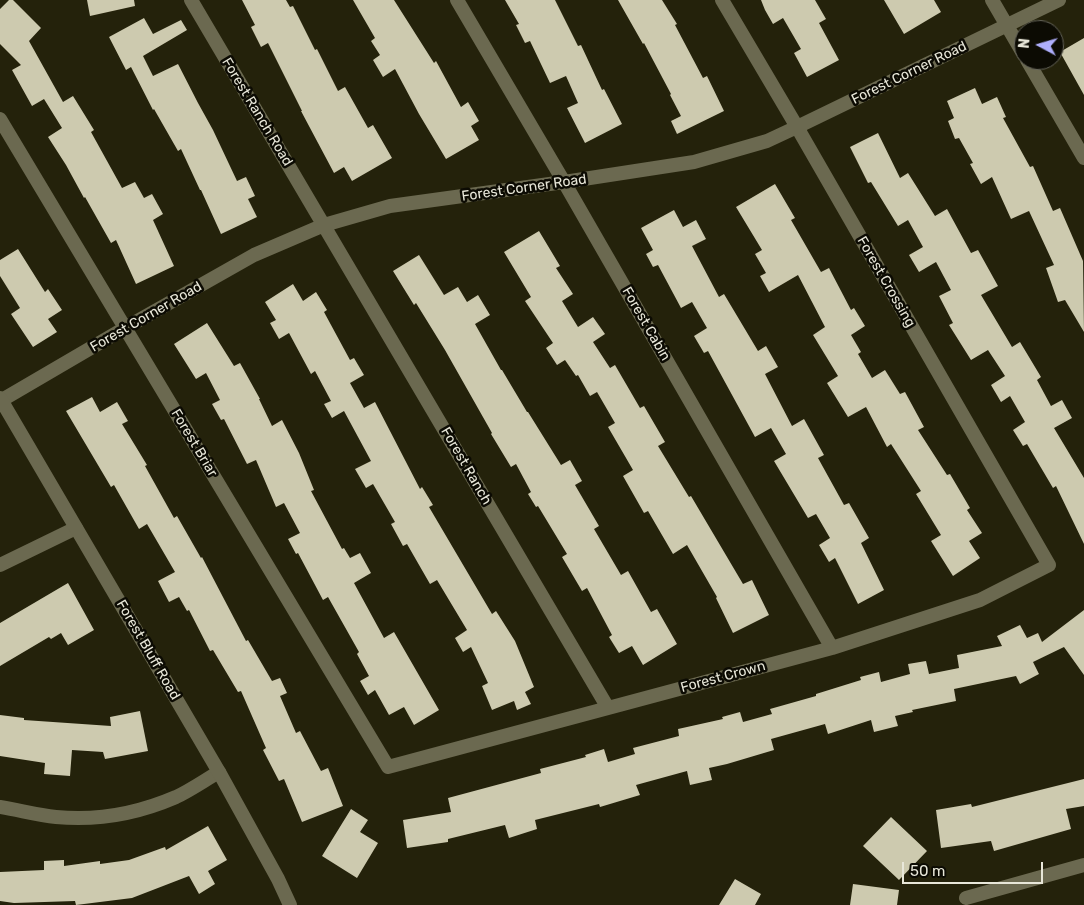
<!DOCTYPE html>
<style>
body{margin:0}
#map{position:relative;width:1084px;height:905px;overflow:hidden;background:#24220b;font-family:Rubik,sans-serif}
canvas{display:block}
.north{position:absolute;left:1014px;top:20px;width:50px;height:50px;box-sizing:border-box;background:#0c0b03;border:1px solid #646359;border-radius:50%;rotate:276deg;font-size:14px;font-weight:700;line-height:20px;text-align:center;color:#e8e7d9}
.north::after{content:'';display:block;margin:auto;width:18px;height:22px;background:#aeaefb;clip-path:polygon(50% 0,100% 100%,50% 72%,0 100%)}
.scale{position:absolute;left:902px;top:862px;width:141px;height:22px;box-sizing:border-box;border:2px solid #e8e7d9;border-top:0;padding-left:6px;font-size:15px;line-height:18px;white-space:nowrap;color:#e8e7d9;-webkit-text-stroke:4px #0c0b03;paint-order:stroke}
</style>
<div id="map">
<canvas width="1084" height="905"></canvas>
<div class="north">N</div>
<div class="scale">50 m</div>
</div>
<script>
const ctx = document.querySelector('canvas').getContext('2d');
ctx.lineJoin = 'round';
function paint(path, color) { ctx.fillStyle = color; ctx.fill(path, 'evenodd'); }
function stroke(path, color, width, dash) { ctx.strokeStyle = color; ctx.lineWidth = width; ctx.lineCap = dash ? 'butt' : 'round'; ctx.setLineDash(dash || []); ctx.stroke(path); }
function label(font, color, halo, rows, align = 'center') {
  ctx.font = font + ' Rubik,sans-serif'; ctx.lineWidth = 5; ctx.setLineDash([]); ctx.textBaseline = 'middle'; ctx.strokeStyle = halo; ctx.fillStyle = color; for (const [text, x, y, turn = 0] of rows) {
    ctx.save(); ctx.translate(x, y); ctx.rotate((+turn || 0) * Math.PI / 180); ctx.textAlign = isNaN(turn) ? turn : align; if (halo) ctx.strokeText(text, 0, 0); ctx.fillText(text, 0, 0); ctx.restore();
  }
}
paint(new Path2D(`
 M9,0h4l28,28 -12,13 34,61 10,-6 21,34 -3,2 31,56 13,-6 9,16 8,-4 11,20 -10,6 21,46 -38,18 -20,-44 -5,3 -26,-46 -1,1 -18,-33 -18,-28 14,-9 -18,-29 -12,7 -20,-36 9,-5 -21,-21v-35z
 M87,0h47l1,6 -45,10z
 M242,0h44l4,7 3,-1 22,44 2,-1 21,42 7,-4 23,41 5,-3 19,33 -40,23 -8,-14 -10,6 -33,-62h1l-34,-68 -7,4 -10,-20 4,-2z
 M353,0h41l40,63 2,-2 25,46 7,-5 11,19 -8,5 8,14 -33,19 -27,-45 -24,-45 -12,8 -10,-17 7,-5 -9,-14 4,-3z
 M505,0h50l23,46 3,-1 21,45 2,-1 18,35 -37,19 -18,-35 11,-5 -12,-27 -16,7 -20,-42 -5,2 -9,-18 3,-1z
 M618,0h44l15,24 -2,1 28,53 4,-2 17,35 -47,23 -6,-13 10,-5 -11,-21 1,-1 -27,-51 -1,1z
 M761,0h54l11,19 -7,4 20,37 -32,17 -13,-24 7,-4 -18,-31 -10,6 -8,-14z
 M884,0h50l7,12 -37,22z
 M144,18l9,16 28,-14 6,10 -44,26 10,20 25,-12 20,39 15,27 24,51 9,-4 9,19 -7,3 9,18 -36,17 -20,-44h-1l-19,-41 -3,2 -24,-42 -1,1 -22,-43 -5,3 -17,-33z
 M1084,38v57l-24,-43z
 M975,88l7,16 15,-7 9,20 -3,1 27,49 3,-1 20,45 7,-3 23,53 1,71 -19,-32 -7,2 -12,-34 8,-3 -25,-54 -18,8 -19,-42 -11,7 -11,-20 3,-1 -14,-25 -4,1 -7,-18 6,-3 -7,-17z
 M878,133l22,45 8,-5 27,43 12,-7 24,44 7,-3 20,36 -17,9 31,52 8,-5 21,35 -4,3 14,26 11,-6 10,18 -18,10 30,50v66l-28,-58 -3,2 -26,-44 -4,2 -10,-16 12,-8 -15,-26 -9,6 -10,-17 14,-9 -17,-26 -17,10 -22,-35 4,-2 -14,-27 12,-6 -15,-28 -17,10 -10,-17 14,-8 -15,-27 -10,6 -27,-44 -3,1 -18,-36z
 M775,184l20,34 -4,2 30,52 8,-4 22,42 3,-2 11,18 -14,9 10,17 -3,2 14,24 13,-8 15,24 5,-2 19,35 -6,3 29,45 3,-1 20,34 -3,2 15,23 -13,8 11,17 -27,18 -22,-35 10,-6 -25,-41 5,-3 -30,-47 -4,3 -21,-40 -18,10 -21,-34 11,-7 -25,-41 12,-8 -27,-52 -29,17 -9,-16 6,-3 -11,-19 7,-4 -26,-43z
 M674,210l9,17 13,-7 10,19 -14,7 27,51 5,-3 34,57 8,-5 12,21 -13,7 27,52 12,-7 20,36 -6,3 26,47 5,-2 20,35 -8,5 23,47 -26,14 -23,-46 -6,4 -10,-17 11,-7 -14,-24 -8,4 -34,-57 12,-7 -15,-26 -16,9 -47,-86 -4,2 -10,-17 13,-8 -15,-26 -11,6 -23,-43 -5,2 -7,-13 7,-4 -12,-22z
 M539,231l21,35 -4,2 17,26 -11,7 16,26 15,-10 12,17 -12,8 17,26 5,-3 25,43 4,-2 21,36 -7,4 31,51 2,-1 52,88 9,-4 17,35 -36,18 -17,-35 1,-1 -30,-52 -14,9 -25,-43 -4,2 -21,-37 10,-6 -25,-43 7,-4 -18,-31 -7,4 -12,-21 -2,1 -11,-16 -8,5 -11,-17 7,-5 -28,-42 6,-4 -27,-45z
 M18,249l27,43 3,-3 14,21 -14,9 9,13 -24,15 -22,-33 9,-6 -20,-32v-16z
 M419,255l25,40 14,-8 9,15 11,-7 12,20 -15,9 26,46h1l25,42h1l33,53 9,-5 12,21 -7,4 24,41 -5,3 27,46 7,-4 23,41 6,-3 20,35 -34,21 -11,-19 -13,7 -10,-16 3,-2 -25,-47 -5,3 -20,-34 5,-3 -29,-48 -2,1 -8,-13 3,-2 -15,-28 -5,3 -20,-33 1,-1 -47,-83 -29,-47 -2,2 -21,-34z
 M293,284l10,17 13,-9 11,18 -3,2 26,48 4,-2 10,17 -14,8 14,25 11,-6 45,87 2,-2 11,18 -4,2 63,107 4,-3 19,30 19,46 -9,5 6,12 -14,6 -3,-9 -22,9 -10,-24 6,-3 -17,-36 -8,5 -8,-14 12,-8 -30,-50 -7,4 -23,-40 -4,2 -12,-22 4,-2 -22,-38 -7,4 -11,-19 16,-8 -27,-50 -12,7 -8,-14 7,-3 -16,-30 -4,3 -22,-41 -10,6 -9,-16 6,-3 -11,-18z
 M207,323l27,43 6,-3 20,36h-1l13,27 10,-6 17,33 15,37 -3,1 31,58 2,-1 6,10 10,-5 11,20 -17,10 30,55 10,-6 45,78 -25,15 -10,-18 -15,8 -14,-25 -7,5 -8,-14 9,-5 -12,-22 2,-2 -31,-55 -5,3 -25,-47 -2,1 -8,-15 12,-6 -16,-30 -8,4 -20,-47 -9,4 -23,-45 -3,1 -9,-16 8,-4 -14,-27 -10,6 -22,-35z
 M92,397l8,15 17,-10 11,19 -6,3 25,41 -2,1 29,52 3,-2 24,42 1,-1 44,84 2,-1 24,41 8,-3 7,15 -7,3 16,37 4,-2 21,40 7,-3 15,38 -41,16 -18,-43 -5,2 -16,-31 3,-2 -25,-57 -3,1 -25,-42 -3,1 -21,-41 -2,1 -8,-14 -10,5 -11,-21 17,-9 -28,-48 -8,5 -25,-44 -3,2 -45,-76z
 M68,583l26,47 -26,15 -7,-12 -10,6 -2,-2 -49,29v-43z
 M1084,610v65l-20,-28 -31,15 6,12 -19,10 -4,-8 -62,13 2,12 -44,9 1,2 -18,4 3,10 -24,6 -3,-12 -43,14 -3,-10 -54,15 3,11 -47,14 -18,4 3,12 -22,5 -3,-14 -51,14 4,10 -40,12 -1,-3 -64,16 2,9 -28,9 -4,-13 -57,14v3l-41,6 -4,-28 48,-8 -3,-14 93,-25 -1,-4 46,-12 -1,-2 19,-6 4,13 27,-8 -2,-6 46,-12 -1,-7 45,-10 -1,-2 18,-5 3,10 29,-8 -2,-5 46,-13v-2l45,-14 -1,-3 19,-5 2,10 29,-8 -2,-10 18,-3 3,13 30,-6 -2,-13 45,-9 -5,-10 23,-11 7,13 11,-5 4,9z
 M140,711l8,40 -43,8 -2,-7 -31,-2 -2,26 -26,-2 1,-11 -45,-7v-41l24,3v2l87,6 -1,-9z
 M1084,779v27l-18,3 5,20 -77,22 -3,-10 -50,7 -5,-38 35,-6 1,3z
 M351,809l17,11 -8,12 18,11 -21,35 -35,-22z
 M891,817l36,34 -28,29 -36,-34z
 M208,826l19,34 -19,11 7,13 -16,10 -10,-18 -57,22 -56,7 -1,-4 -61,2 -14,-2v-29l44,-2v-9l20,-1v6l36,-5v3l29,-4 36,-13 1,3z
 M735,879l26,15 -6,11h-36z
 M853,884l46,6 -2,15h-47z`), '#cdcaaf');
stroke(new Path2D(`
 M191,0l417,708
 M457,0l107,182 268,466
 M992,0l32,55
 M1027,60l57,98
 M0,119l388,648 444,-119 148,-48 69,-35 -252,-438 -75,-127
 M2,400l123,-72 129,-73 70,-30 66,-19 174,-24 130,-20 73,-21 30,-14 262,-127
 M0,565l76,-37
 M0,807c19,3 37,8 56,10 41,4 83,-4 120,-20 15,-7 29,-17 43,-25
 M966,898l118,-33`), '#6b6950', 14);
stroke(new Path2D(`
 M0,398l219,374 59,107 12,26`), '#6b6950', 14);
label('14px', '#e8e7d9', '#0c0b03', [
 ["Forest Corner Road",909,73,-26],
 ["Forest Ranch Road",257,112,59],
 ["Forest Corner Road",524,188,-8],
 ["Forest Crossing",886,282,60],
 ["Forest Corner Road",146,317,-30],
 ["Forest Cabin",646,324,60],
 ["Forest Briar",194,443,59],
 ["Forest Ranch",466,466,60],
 ["Forest Bluff Road",148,650,60],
 ["Forest Crown",723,677,-15]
]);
</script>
